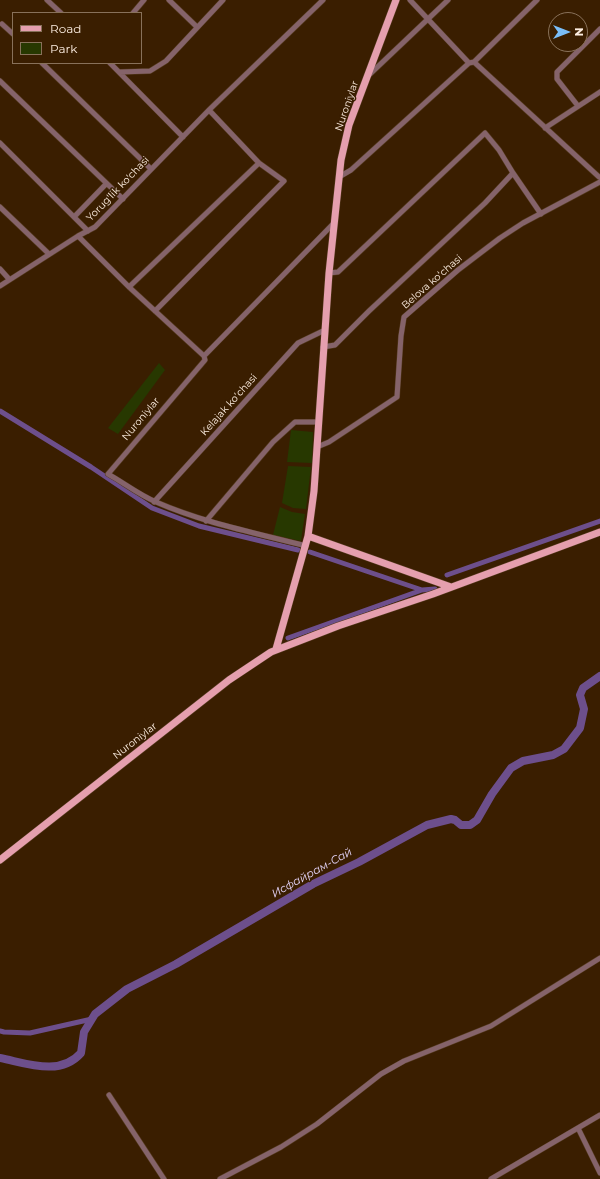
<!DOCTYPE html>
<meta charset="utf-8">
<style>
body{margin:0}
#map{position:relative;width:600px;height:1179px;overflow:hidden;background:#3a1e00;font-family:Montserrat,sans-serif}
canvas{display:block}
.legend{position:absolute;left:12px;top:12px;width:130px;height:52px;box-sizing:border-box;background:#3a1e00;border:1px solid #88715a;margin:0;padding:5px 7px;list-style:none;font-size:12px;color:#fcede0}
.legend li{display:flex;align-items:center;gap:8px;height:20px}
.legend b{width:20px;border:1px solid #88715a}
.north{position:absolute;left:548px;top:12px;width:40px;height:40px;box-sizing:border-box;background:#3a1e00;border:1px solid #88715a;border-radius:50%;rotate:90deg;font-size:11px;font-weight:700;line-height:16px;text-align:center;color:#fcede0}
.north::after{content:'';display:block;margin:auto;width:14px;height:18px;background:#7abef8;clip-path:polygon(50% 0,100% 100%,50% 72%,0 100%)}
</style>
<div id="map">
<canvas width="600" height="1179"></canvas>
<ul class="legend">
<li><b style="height:5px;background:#e59fae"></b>Road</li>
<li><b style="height:11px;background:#273800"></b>Park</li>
</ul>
<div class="north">N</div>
</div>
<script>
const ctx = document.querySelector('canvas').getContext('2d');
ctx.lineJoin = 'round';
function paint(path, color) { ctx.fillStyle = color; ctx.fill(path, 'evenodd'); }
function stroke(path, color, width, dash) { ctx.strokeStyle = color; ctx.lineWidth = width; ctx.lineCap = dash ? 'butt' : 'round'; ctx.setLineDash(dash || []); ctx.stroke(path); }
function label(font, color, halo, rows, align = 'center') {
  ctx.font = font + ' Montserrat,sans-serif'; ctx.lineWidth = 3; ctx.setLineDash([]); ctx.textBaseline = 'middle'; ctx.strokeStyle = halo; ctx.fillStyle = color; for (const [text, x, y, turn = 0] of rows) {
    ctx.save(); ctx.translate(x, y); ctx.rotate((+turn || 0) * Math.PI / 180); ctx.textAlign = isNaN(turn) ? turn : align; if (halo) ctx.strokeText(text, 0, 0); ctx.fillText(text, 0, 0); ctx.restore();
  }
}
paint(new Path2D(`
 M159,363l6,7 -47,64 -10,-6z
 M291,430l22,2 -1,31 -25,-1z
 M288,466l23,1 -5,42 -13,-1 -11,-5z
 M280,507l12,5 13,2 -4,27 -28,-6z`), '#273800');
stroke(new Path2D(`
 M0,411l91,56 61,41 47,18 99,24
 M310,552l112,38
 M447,575l153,-54
 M288,638l134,-48 13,-1
 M0,1031l4,1 26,1 62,-14`), '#6d4f8c', 5);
stroke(new Path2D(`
 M0,1058c26,5 60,19 81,-5l3,-21 11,-18 32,-25 49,-25 137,-80 46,-22 68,-37 24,-6 4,1 6,5h9l7,-5 15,-26 19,-26 12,-7 30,-6 11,-6 16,-21 4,-19 -4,-14 3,-7 17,-12`), '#6d4f8c', 8);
const minor = new Path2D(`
 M47,0l14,13
 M169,0l28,27
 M410,0l59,63 5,-1 125,115
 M133,13l11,-13
 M2,24l11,10
 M474,62l63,-62
 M42,63l109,106
 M110,63l73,74
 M120,72l30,-1 16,-10 57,-61
 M369,75l79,-75
 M0,81l123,118
 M578,106l-21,-27v-7l43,-43
 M545,128l55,-36
 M0,143l88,88
 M513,173l28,41
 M339,177l12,-7 118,-107
 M0,207l49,47
 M74,217l32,-33
 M78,236l51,51 75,69
 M0,269l9,10
 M0,286l78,-50 17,-9 114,-117 114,-110
 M129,287l130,-124
 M155,311l129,-130 -25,-18 -50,-53
 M323,347l12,-2 34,-34 116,-108 28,-30 -14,-23 -14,-17 -147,139 -9,1
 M317,447l12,-5 68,-45 4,-61 3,-19 54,-47 42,-32 23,-15 77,-41
 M154,502l144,-159 27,-13
 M206,521l67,-79 22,-20h23
 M306,546c-50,-13 -102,-23 -150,-44 -17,-7 -32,-19 -48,-28l97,-114 -1,-4 130,-133
 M109,1095l55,84
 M578,1128l22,45
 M220,1179l61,-32 36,-23 64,-50 23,-13 87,-35 109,-68
 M491,1179l109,-64`);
const major = new Path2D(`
 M308,536l143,51
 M276,649l32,-113 6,-45 15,-218 12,-113 8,-35 47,-125
 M0,860l229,-180 42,-28 67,-26 95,-32 167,-62`);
stroke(minor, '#553b1f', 6);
stroke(major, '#553b1f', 8);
stroke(minor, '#85636a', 5);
stroke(major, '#e59fae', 7);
label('10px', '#fcede0', '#3a1e00', [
 ["Nuroniylar",347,106,-71],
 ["Yorug'lik ko'chasi",118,189,-46],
 ["Belova koʻchasi",432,282,-41],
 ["Kelajak koʻchasi",229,405,-48],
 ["Nuroniylar",141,419,-50],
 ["Nuroniylar",135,741,-38]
]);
label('italic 11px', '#e5d5fa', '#3a1e00', [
 ["Исфайрам-Сай",312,873,-29]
]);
</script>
